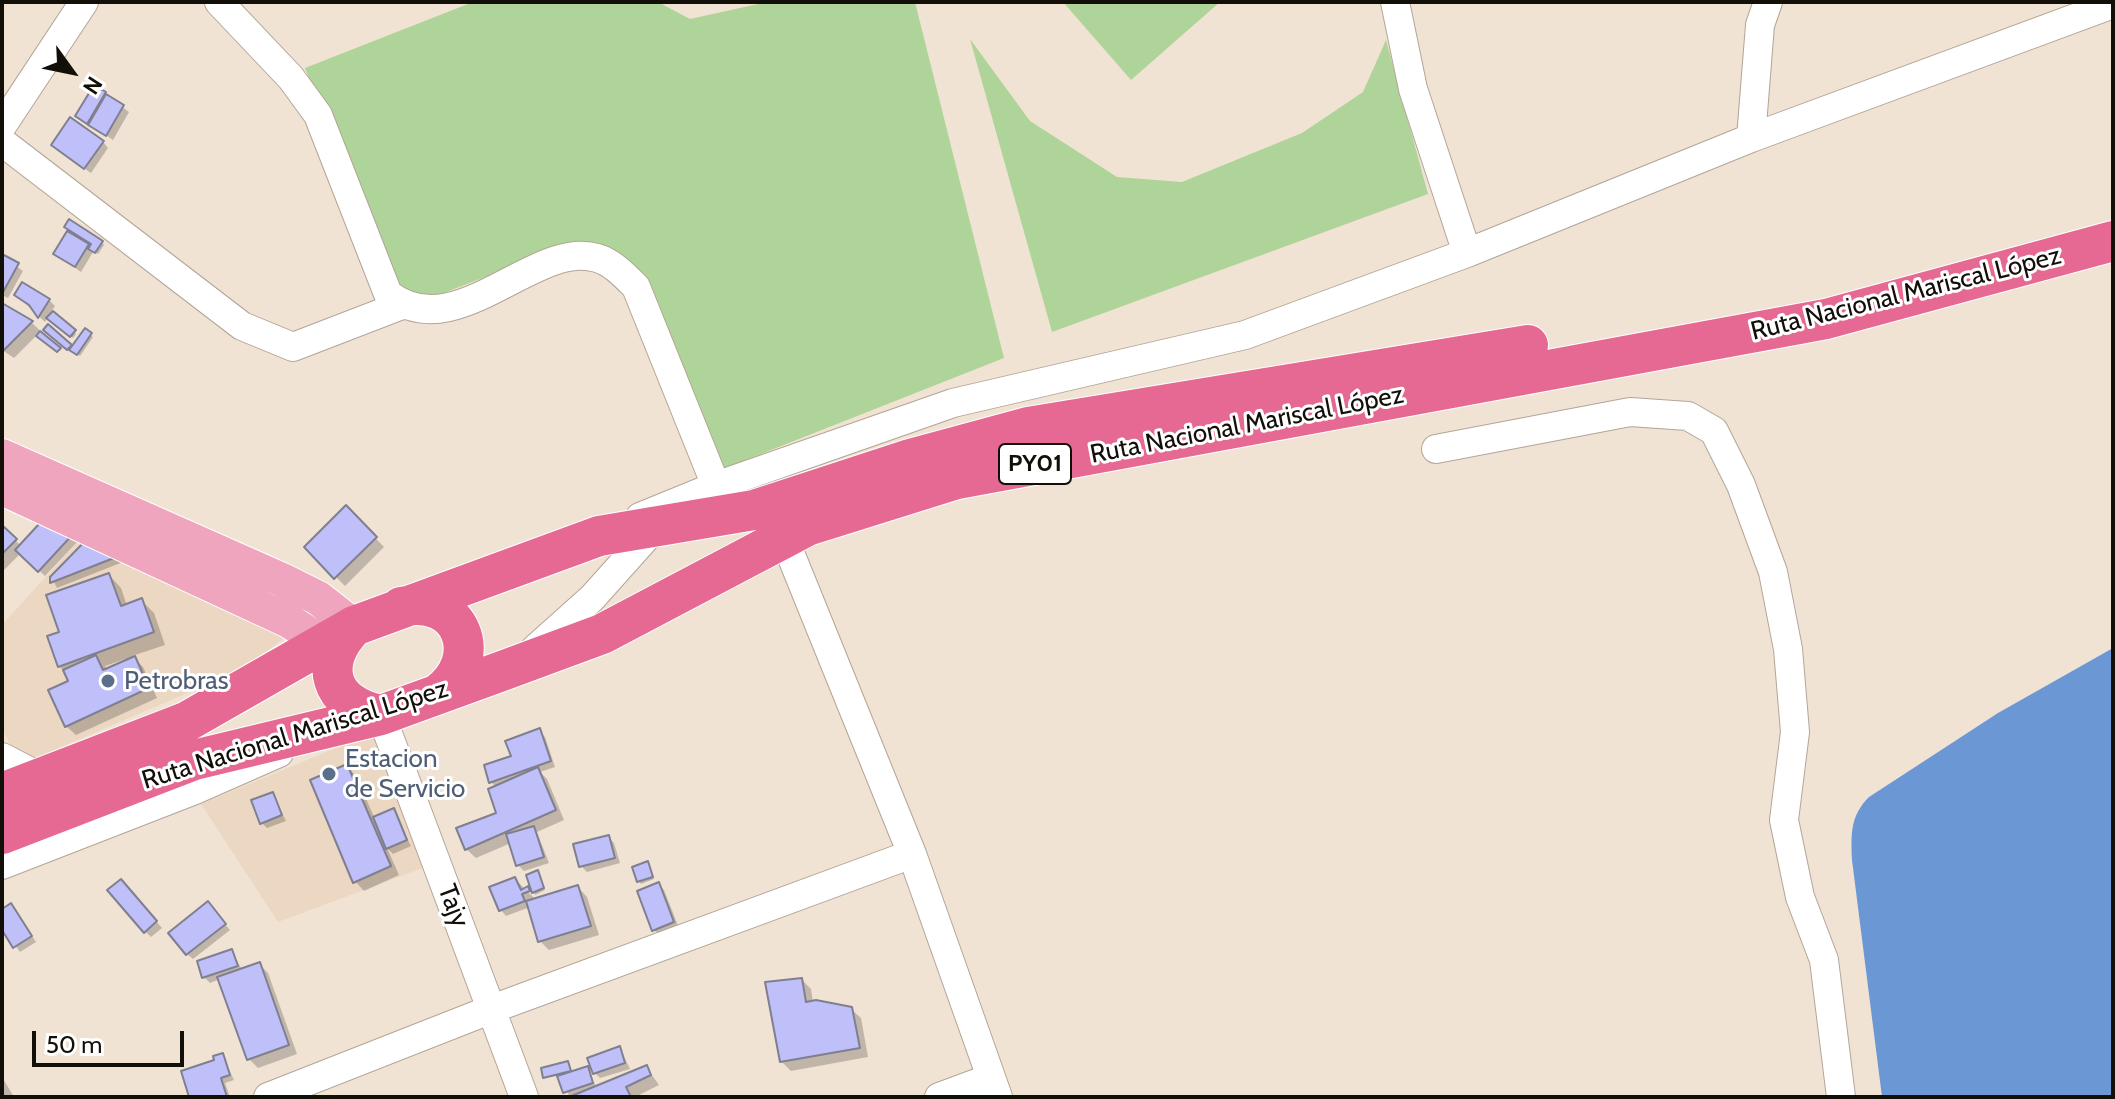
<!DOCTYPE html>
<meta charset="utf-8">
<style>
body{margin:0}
#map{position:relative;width:2115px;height:1099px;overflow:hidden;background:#f1e3d3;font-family:Cabin,sans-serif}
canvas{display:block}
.frame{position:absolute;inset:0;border:4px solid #120e08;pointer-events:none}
.north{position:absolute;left:32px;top:32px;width:80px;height:80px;-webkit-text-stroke:6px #fff;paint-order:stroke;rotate:123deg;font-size:22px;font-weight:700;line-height:32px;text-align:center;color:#120e08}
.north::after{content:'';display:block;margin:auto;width:28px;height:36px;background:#120e08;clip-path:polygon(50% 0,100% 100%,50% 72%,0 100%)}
.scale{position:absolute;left:32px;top:1031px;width:152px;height:36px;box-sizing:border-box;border:4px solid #120e08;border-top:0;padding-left:10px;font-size:24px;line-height:28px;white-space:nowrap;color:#120e08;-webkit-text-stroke:6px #fff;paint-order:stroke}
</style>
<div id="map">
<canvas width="2115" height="1099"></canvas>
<div class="frame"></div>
<div class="north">N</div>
<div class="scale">50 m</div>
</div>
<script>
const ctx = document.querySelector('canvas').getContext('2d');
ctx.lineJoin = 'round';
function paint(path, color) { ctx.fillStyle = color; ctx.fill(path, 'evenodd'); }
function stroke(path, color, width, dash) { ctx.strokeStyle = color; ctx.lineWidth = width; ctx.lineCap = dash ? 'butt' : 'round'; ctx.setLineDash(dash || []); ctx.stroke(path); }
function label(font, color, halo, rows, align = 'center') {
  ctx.font = font + ' Cabin,sans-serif'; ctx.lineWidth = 6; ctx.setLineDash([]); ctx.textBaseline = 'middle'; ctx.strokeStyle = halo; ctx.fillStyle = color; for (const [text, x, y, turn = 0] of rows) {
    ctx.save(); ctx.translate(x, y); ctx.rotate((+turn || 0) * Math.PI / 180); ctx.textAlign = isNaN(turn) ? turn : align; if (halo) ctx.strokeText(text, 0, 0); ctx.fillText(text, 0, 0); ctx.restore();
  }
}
paint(new Path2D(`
 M89,529l217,93 -65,48 -219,94 -20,-34v-105z
 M384,728l60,132 -166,62 -77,-118z`), '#ebd7c2');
paint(new Path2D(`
 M473,2h185l32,17 77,-17h148l89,356 -286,113 -80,-200 -65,-28 -150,58 -33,-21 -85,-212z
 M1063,2h157l-89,78z
 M970,39l60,82 87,56 65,5 120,-49 61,-41 23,-52 42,154 -376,138z`), '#afd499');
paint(new Path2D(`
 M2113,648v449h-231l-30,-237c-1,-26 -2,-44 17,-63l129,-84z`), '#6b98d5');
paint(new Path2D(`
 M95,87l34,25 -16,28 -36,-24z
 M103,142l5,6 -17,25 -32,-22z
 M102,242l2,3 -6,9 -5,-2 -12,20 -26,-18 33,-8 2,3z
 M2,256l21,15 -15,27 -6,-3z
 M16,295l33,5 6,6 -4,6 25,22 -3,4 -25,-21 -3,5z
 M2,305l30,18 30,28 -24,-17 -24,24 -12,-8z
 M48,327l25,21 12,-17 8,6 -13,19 -32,-24z
 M346,508l38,39 -39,39 -39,-39z
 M51,514l28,26 -34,36 -24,-23 -19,19v-45l19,19z
 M90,538l33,24 -66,26 -5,-10z
 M109,575l12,13 6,18 14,-6 13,13 11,32 -33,11 11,11 14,31 -81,37 -10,-9 5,-44 -12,-17 2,-32zM125,659l1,3 -19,9 -2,-5z
 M539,731l6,6 10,30 -15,5 7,7 17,41 -27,12 12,31 -25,8 -6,-6 -7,-22 -35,15 -10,-9 33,-35 -2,-26 -6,-6z
 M347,766l9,10 19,43 18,-8 18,35 -18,8 -6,-6 12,27 -35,16 -9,-10z
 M272,794l14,27 -19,7 -5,-5z
 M608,837l6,6 6,20 -33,9 -6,-6z
 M648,863l6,16 -13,5 -2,-3z
 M538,873l7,17 -10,5 -6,-19z
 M515,879l21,21 42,-13 9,10 12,38 -50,15 -9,-9 -10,-34 -24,9 -5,-6z
 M658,884l6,6 15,38 -19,7 -6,-5z
 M127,887l35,41 -11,9 -6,-6z
 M11,906l25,36 -16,10 -18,-26v-15z
 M213,910l17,20 -37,29 -6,-5z
 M232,951l10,19 17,-6 9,9 29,81 -39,14 -9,-9 -29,-80 -10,4 -6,-6z
 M802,980l9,9 2,14 38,6 10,9 7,39 -77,14 -10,-10z
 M620,1048l10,21 -30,9 -6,-6z
 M222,1055l12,25 -9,3 5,14h-39z
 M567,1063l5,11 15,-5 10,19 50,-20 12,17 -24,12h-65l-11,-21 -14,1z
 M2,1077l12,20h-12z`), '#0003');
const building = new Path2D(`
 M94,85l12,7 -19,32 -12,-8z
 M106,94l18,11 -18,31 -18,-11z
 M70,117l34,24 -20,28 -33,-24z
 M69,219l34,22 -8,12 -7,-4 3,-5 -27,-17z
 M67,231l22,13 -14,23 -22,-13z
 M2,254l17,9 -17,31z
 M22,282l28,17 -12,19 -9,-13 -15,-10z
 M2,303l31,18 -29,29 -2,-1z
 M53,311l23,19 -6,7 -24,-19z
 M48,324l24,21 -5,5 -24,-20z
 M85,328l7,5 -15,22 -8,-5z
 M40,331l21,17 -4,4 -21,-16z
 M346,505l31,32 -43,42 -30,-32z
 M51,511l23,22 -36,39 -23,-22z
 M2,525l15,14 -15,15z
 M90,536l29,20 -69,27v-6z
 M109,573l12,33 21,-8 12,34 -96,35 -11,-31 12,-4 -13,-37z
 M96,655l7,15 32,-14 14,32 -84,39 -17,-37 20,-9 -5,-11z
 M540,728l11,33 -62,22 -5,-18 27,-9 -6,-15z
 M347,764l44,102 -38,17 -43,-103z
 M538,767l18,43 -91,40 -9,-22 40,-15 -8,-24z
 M273,792l9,23 -22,9 -9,-24z
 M394,808l13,32 -21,9 -13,-32z
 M534,826l10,31 -28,9 -10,-32z
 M609,835l6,23 -36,9 -6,-23z
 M648,861l5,16 -16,5 -5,-15z
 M538,870l6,18 -12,5 -6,-18z
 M515,877l6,13 7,-4 2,5 -8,3 3,7 -26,10 -10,-24z
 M121,879l36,42 -13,12 -37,-43z
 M659,882l15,40 -22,9 -15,-40z
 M578,885l13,41 -53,16 -12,-41z
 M208,901l18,23 -40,31 -18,-22z
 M11,903l21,33 -19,12 -11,-18v-21z
 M232,949l6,17 -36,12 -5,-17z
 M260,962l29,83 -42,15 -30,-83z
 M802,978l4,24 10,-2 36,7 8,41 -80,14 -15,-80z
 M620,1046l5,17 -32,11 -6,-16z
 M223,1053l7,22 -9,3 6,19h-38l-8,-26 33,-11 -1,-4z
 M568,1061l3,10 -28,7 -2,-10z
 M647,1065l4,10 -25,12 5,10h-62z
 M588,1066l5,17 -30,10 -6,-17z`);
paint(building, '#bfbffa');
stroke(building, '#7f7f90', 2);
const minor = new Path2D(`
 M219,2l72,76 27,37 70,179c68,54 146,-55 209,-36 15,4 28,18 39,29l80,199
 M1395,2l18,87 54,164
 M2,126l82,-124
 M1751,138l9,-113 8,-23
 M2,142l240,184 51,21 109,-42
 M1436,449l194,-37 58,4 26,15 27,54 32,87 15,77 7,83 -11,88 16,77 24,63 17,137
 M640,517l76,-31 237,-83 292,-68 222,-82 284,-115 362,-134
 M784,538l128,316 86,243
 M535,649l57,-51 68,-76
 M381,715l143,382
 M2,757l40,21
 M2,865l193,-75 84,-37
 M268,1097l224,-88 420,-155
 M939,1097l51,-19`);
const major = new Path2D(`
 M2,456l280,124 36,18 36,28
 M2,488l287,133 20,13 21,33`);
const highway = new Path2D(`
 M401,607c60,-14 86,51 37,87
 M354,626c-37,37 -25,79 27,89
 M2,793l184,-71 168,-96 245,-90 155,-26 156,-51 118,-32 500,-82
 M2,834l192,-74 187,-45 121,-44 100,-37 205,-108 150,-47 869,-160 287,-78`);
stroke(minor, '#b3a597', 30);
stroke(major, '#fff', 36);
stroke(highway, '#fff', 42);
stroke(minor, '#fff', 28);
stroke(major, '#f0a5be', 34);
stroke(highway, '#e66993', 40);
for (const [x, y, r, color] of [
 [108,681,8,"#5c6f8a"],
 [329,774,8,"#5c6f8a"]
]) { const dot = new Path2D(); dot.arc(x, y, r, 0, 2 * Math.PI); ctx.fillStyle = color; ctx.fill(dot); stroke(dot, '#fff', 3); }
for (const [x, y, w] of [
 [1035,464,72]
]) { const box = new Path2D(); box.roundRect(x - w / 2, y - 20, w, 40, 6); ctx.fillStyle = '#fff'; ctx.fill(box); stroke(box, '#120e08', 2); }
label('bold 24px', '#120e08', null, [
 ["PY01",1035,464]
]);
label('26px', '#120e08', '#fff', [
 ["Ruta Nacional Mariscal López",1906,294,-14],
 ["Ruta Nacional Mariscal López",1247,425,-11],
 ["Ruta Nacional Mariscal López",295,735,-17],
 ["Tajy",453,906,69]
]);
label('26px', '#4e5e75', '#fff', [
 ["Petrobras",124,681],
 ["Estacion",345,759],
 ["de Servicio",345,789]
], 'left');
</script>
